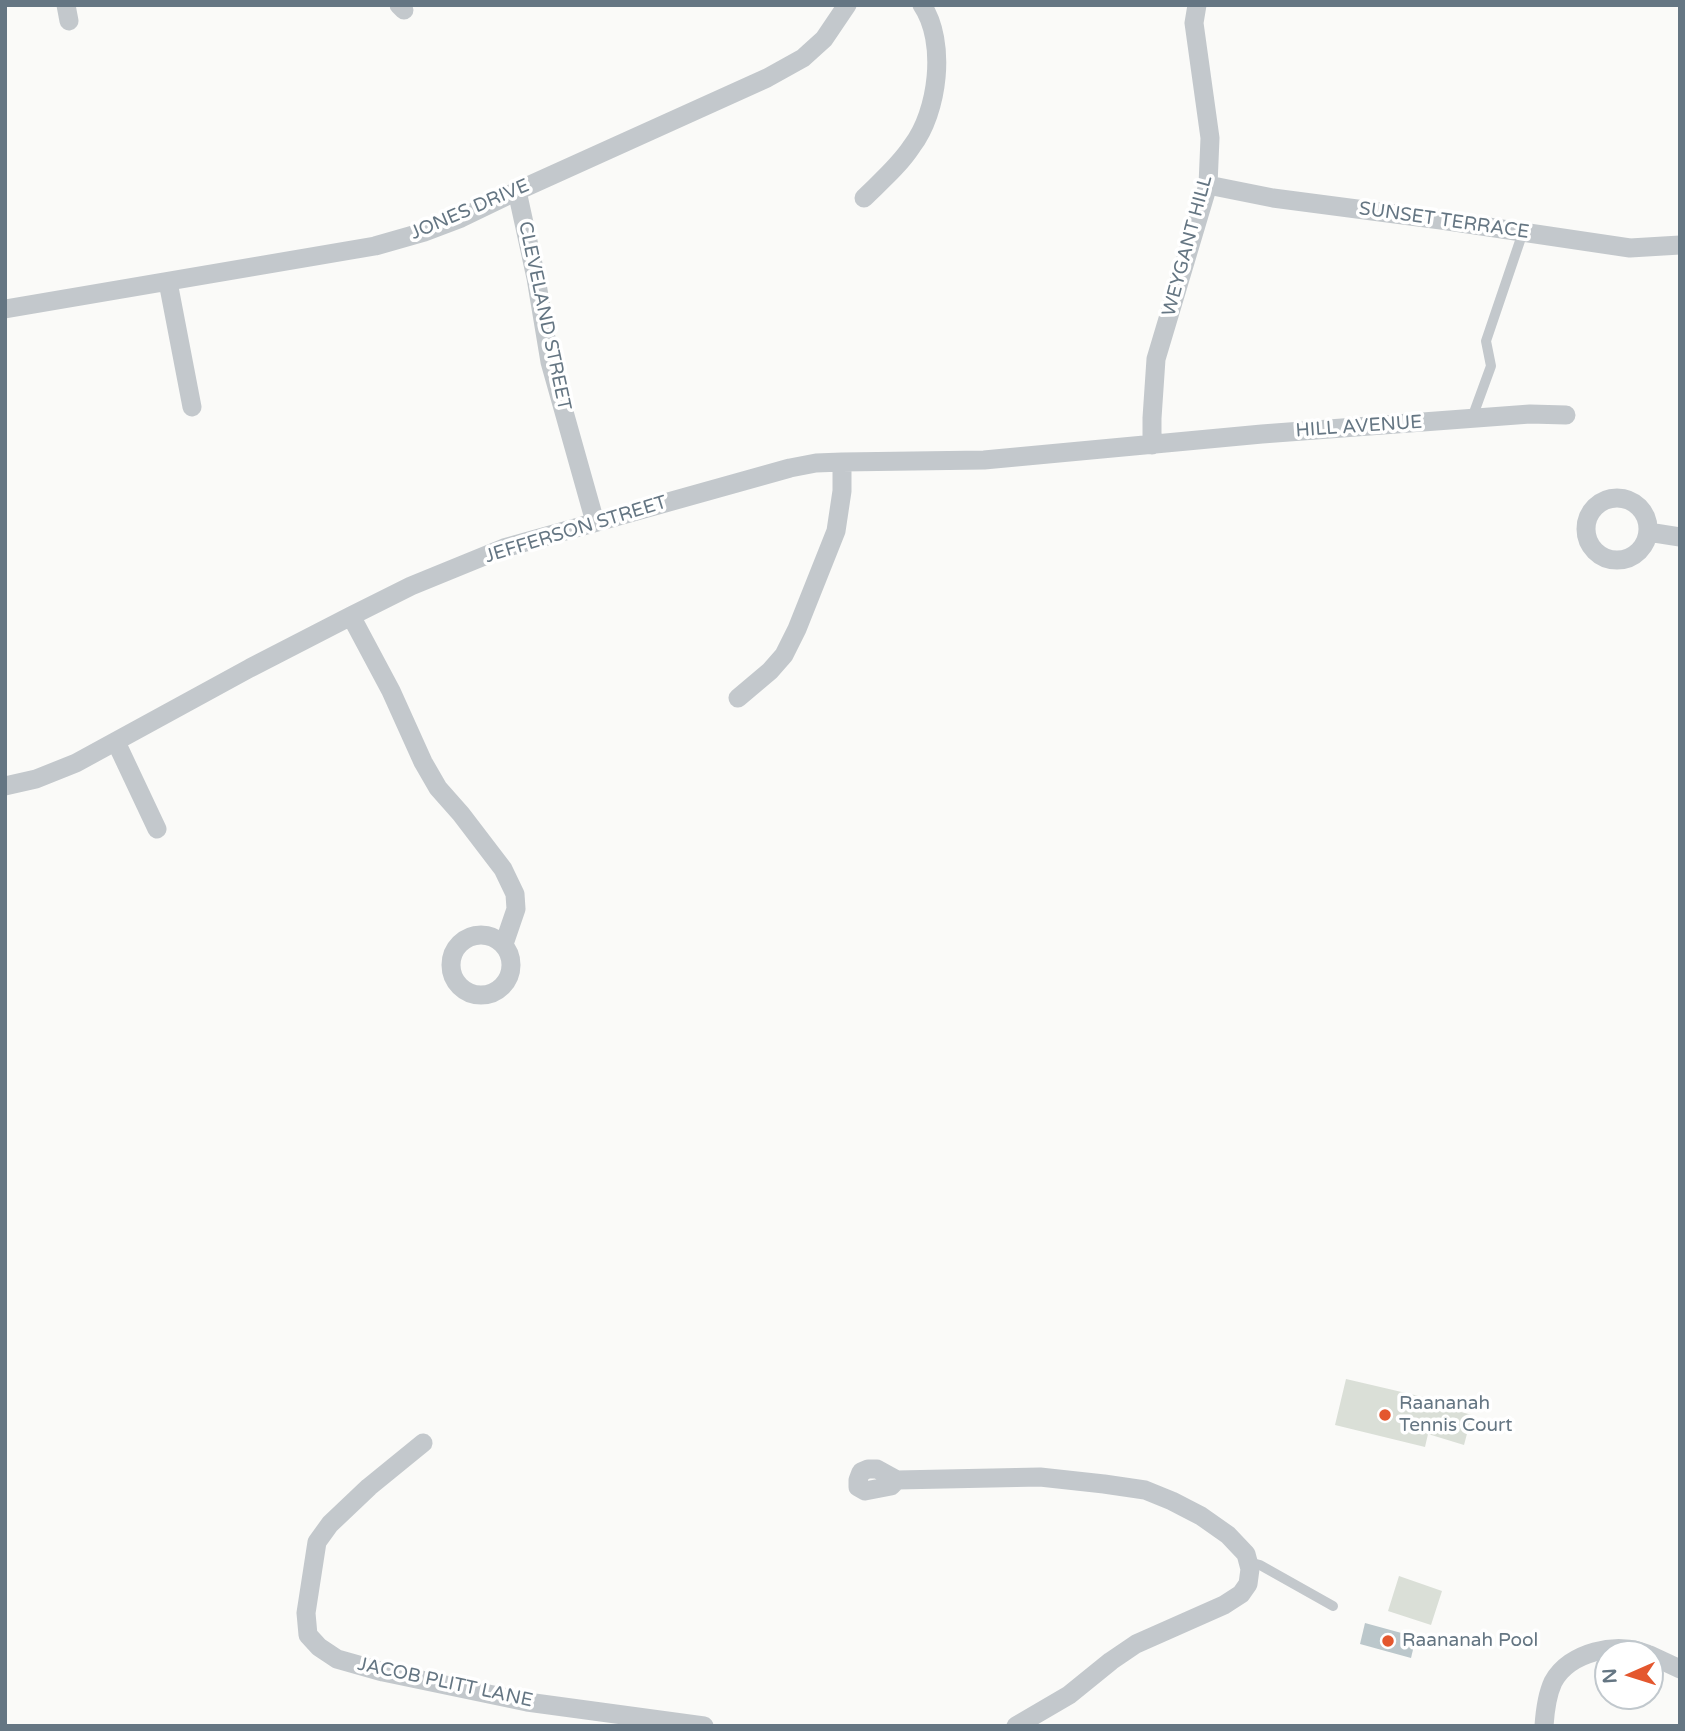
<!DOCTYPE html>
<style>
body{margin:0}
#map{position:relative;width:1685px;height:1731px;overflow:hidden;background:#fafaf8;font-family:"Varela Round",sans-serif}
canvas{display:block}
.frame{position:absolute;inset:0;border:7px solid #657683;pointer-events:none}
.north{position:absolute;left:1594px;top:1640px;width:70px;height:70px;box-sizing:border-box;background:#fff;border:2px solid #c1c8cd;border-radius:50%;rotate:267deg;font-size:19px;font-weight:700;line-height:28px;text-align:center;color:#657683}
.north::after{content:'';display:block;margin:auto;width:24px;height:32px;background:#e4572e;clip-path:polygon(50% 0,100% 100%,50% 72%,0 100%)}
</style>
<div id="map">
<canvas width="1685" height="1731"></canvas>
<div class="frame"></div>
<div class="north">N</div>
</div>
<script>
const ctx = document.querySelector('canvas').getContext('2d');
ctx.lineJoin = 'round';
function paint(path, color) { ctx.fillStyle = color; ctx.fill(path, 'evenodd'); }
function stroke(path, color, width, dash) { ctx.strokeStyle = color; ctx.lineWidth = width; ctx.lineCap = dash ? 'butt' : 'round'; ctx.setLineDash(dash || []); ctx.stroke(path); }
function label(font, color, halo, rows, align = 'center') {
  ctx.font = font + ' "Varela Round",sans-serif'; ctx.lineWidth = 7; ctx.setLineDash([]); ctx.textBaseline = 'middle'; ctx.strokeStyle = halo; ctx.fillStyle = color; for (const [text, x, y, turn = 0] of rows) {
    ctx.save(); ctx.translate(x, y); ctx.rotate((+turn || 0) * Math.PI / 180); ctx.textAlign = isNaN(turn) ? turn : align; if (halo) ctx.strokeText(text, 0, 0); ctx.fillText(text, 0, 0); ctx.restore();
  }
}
paint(new Path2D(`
 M1346,1379l90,21v5l36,10 -8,30 -36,-11 -3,13 -90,-22z
 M1399,1576l43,15 -11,34 -43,-14z`), '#dadfd7');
paint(new Path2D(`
 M1365,1623l51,14 -5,21 -51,-14z`), '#bbc7cb');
stroke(new Path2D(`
 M1472,418l19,-52 -5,-25 37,-109
 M1248,1562l12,3 73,41`), '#c3c8cc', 10);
stroke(new Path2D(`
 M66,5l3,16
 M399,5l5,5
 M1208,185l65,13 168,22 189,28 50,-3
 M517,191l19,87 14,84 45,160
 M864,198c16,-16 35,-32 48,-52 26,-34 35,-104 10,-141
 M168,282l24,125
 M5,309l370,-63 49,-14 37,-14 56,-27 250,-113 36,-20 21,-19 23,-34
 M1152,445v-27l4,-59 52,-174 2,-47 -16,-115 3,-18
 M1586 529a31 31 0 1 1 62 0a31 31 0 1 1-62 0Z
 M1648,532l32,5
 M351,616l40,75 32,71 15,26 23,26 42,55 12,25 1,15 -12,35
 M738,698l32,-27 14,-16 13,-26 39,-98 6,-40v-29
 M116,742l41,87
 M5,786l31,-7 40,-16 174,-95 101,-52 60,-30 93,-38 286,-80 26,-5 26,-1 142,-2 278,-26 268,-20 36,1
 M451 965a30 30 0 1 1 60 0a30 30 0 1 1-60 0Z
 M423,1443l-54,44 -39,37 -13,18 -11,71 2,22 11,12 18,12 46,13 144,30 177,24
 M868,1469h9l20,11 -6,6 -26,5 -7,-4v-7l3,-8z
 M897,1480l143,-3 64,7 41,6 27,11 29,15 27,19 18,19 4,15 -2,15 -7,10 -17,11 -88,39 -25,17 -42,34 -53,31
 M1650,1655l30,14
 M1544,1726c1,-15 3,-31 9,-44 16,-30 64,-41 94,-28`), '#c3c8cc', 19);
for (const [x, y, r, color] of [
 [1385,1415,7,"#e4572e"],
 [1388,1641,7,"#e4572e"]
]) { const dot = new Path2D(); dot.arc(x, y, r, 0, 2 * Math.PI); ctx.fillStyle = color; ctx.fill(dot); stroke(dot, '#fff', 2.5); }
label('19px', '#657683', '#fff', [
 ["JONES DRIVE",470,210,-23],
 ["SUNSET TERRACE",1444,221,8],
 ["WEYGANT HILL",1188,246,-75],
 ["CLEVELAND STREET",544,316,78],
 ["HILL AVENUE",1359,427,-4],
 ["JEFFERSON STREET",576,530,-17],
 ["JACOB PLITT LANE",445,1683,12]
]);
label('19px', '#657683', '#fff', [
 ["Raananah",1399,1404],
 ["Tennis Court",1399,1426],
 ["Raananah Pool",1402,1641]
], 'left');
</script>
